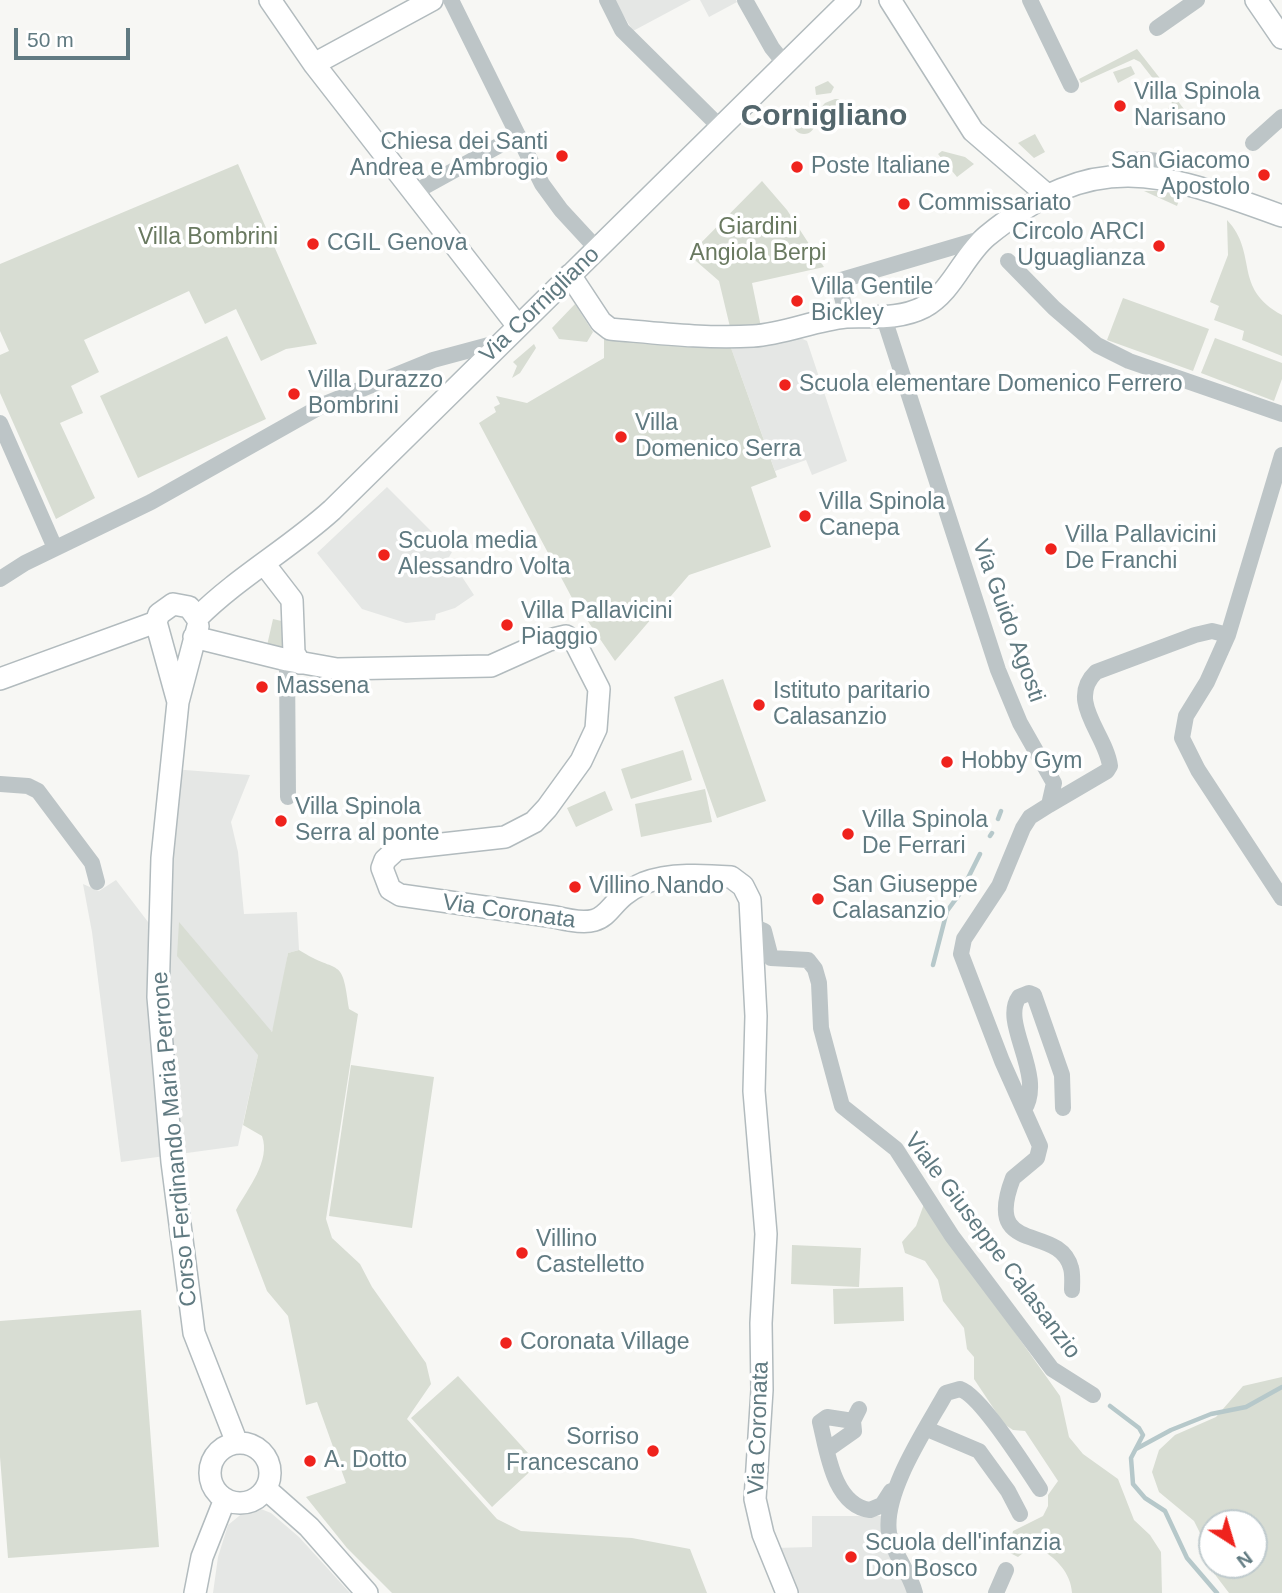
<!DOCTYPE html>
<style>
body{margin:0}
#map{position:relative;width:1282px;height:1593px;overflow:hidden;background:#f7f7f4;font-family:Helvetica,sans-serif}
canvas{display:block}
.north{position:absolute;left:1198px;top:1509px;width:70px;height:70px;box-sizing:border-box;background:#fff;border:2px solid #bfcacd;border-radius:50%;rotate:143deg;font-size:19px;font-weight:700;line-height:28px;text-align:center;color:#607a81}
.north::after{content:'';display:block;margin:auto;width:24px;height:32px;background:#ef231d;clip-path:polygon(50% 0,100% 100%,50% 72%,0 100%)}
.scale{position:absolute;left:14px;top:28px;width:116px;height:32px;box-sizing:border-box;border:4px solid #607a81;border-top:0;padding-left:9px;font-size:21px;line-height:24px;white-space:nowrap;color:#607a81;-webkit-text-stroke:5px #fff;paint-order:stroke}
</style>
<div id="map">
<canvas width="1282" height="1593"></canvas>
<div class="north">N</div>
<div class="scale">50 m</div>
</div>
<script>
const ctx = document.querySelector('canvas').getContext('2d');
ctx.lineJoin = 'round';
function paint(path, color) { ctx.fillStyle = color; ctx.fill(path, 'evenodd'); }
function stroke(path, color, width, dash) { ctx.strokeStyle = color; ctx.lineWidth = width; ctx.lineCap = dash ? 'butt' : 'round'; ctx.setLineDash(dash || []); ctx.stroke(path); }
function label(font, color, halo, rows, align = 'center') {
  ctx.font = font + ' Helvetica,sans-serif'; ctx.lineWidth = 7; ctx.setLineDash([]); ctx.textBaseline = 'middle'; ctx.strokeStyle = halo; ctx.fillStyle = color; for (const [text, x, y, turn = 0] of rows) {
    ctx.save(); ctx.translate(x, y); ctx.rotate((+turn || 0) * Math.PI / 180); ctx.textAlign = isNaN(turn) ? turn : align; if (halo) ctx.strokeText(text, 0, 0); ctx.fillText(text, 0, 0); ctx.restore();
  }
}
paint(new Path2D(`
 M614,0h77l-58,31z
 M700,0h36l1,2 -28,15z
 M798,337l9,4 40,120 -35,14 -6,-15 -31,11 -45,-126 18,3z
 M387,487l65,65 -3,5 25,38 -19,13 -19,6 -1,6 -29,3 -44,-14 -45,-56z
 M172,769l78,6 -19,47 7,30 6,62 53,-2 2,38 -11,3 -12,71 -18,31 -20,91 -117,16 -29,-230 -9,-48 16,7 17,-11 42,55z
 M261,1509l10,4 28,24 51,56h-137l5,-36 10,-32 16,-13z
 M812,1516h72l24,77h-114l-19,-45 37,-1z`), '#e5e7e5');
paint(new Path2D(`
 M1137,49l47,60 -11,6 -5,-6 4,-6 -32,-41 -6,-3 -53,24 -2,-4z
 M1131,66l4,8 -17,9 -5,-11z
 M828,81l6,6 -3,6 -15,2 -1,-8z
 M835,99h4l2,6 -4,10 -19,-4 7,-8z
 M793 123a11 11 0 1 1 22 0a11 11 0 1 1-22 0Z
 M1035,134l10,18 -11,6 -16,-15z
 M942,151l23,6 9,7 -17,13 -19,-23z
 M238,164l79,180 -31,5 -25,12 -25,-52 -31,15 -16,-33 -105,49 15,32 -28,14 12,27 -23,10 35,75 -39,21 -56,-126v-38l9,-4 -9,-20v-67z
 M762,181l25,29 37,57 -72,16 9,44h-31l-11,-46 -30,-26z
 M1144,191h38l-5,15z
 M1227,220c32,34 5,68 55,95v41l-40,-16 2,-9 -30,-11 5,-14 -9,-4 18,-47z
 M1123,298l86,31 -16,42 -86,-31z
 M575,304l18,28 -6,10 -28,-3 -7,-11z
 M227,336l39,83 -128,59 -38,-82z
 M1215,338l67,25v16l-8,22 -73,-28z
 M604,339l126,6 47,132 -26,10 20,60 -82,28 -74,86 -43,-63 -93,-175 17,-11 -2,-5 6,-3 -4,-8 31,7 77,-45z
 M534,344l2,4 -16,25 -8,5 5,-12 -4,-4z
 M273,619l17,4 -1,33 -23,-6z
 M723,679l43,122 -49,17 -43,-121z
 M683,750l9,30 -61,19 -10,-30z
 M705,789l7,33 -71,15 -6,-33z
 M605,791l8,19 -37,17 -9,-19z
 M179,922l93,110 16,-79 11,-3c41,26 43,4 50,59l9,5 -32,205 6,19 28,26 12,23 54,76 5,21 -24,35 90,100 24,12 111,7 58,11 17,44h-315l-45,-45 -41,-51 40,-14 -29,-81 -11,3 -18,-89 -21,-25 -31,-81c12,-22 35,-49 26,-74l-19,-11 15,-70 -81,-99z
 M351,1065l83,12 -22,151 -83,-12z
 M924,1204l136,192 9,41 14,17 35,25 16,41 16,15 11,17 1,41h-90c-1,-20 -16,-35 -33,-45l-12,2 -9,7 -10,-5 5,-21 30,-15 5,-10v-11l10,-14 -33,-50 -12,-1 -9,-6 -30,-45v-22l-7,-8 -3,-21 -21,-27 -5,-21 -13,-19 -20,-8 -3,-11 14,-16z
 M792,1245l69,3 -2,39 -68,-3z
 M903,1287l1,34 -70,3 -1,-35z
 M141,1310l18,237 -151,11 -8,-101v-136z
 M458,1376l80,88 -46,43 -81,-89z
 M1282,1377v216h-53l-22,-29 -3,-23 -10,-20 -35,-29 -7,-20 7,-22 16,-15 41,-18 27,-31zM1212,1523h42v42h-42z`), '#d8ddd3');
stroke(new Path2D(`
 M998,819l3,-8
 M990,836l2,-3
 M933,965l14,-54 14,-19 19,-38
 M1110,1406l29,22 4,7 -12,23 2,26 12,14 20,13 22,47 30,35
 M1136,1449l35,-19 40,-16 35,-7 36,-20`), '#b6c8ca', 4.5);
const secondary = new Path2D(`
 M270,0l44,64 203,261
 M890,0l83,131 73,63
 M1256,0l26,38
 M314,64l118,-64
 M570,275l31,47 9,7c47,4 96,10 143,7 31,-2 62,-16 93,-19 26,-1 53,3 78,-10 29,-16 39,-51 63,-71 109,-89 174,-64 295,-20
 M265,565l27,35 2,53 6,10
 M197,618c41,-41 92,-69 135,-108l518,-510
 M156,622l22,80
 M156,622l3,-8 14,-10 16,3 8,11
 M198,626l-20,76 -16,156 -4,139 14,165 22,171 43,110
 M194,637l93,23 50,9 154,-3 58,-26 17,-4 9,6 24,47 -3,40 -15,32 -34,47 -13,14 -29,15 -108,12 -12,11 -3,8 8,21 10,6 155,22c63,16 43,-14 89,-34 25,-10 61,-8 87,-6l12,9 7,14 6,116 -2,75 12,143 -5,89 1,67 -7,109 8,35 24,59
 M0,679l156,-57
 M210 1473a30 30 0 1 1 60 0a30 30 0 1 1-60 0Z
 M266,1489l43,38 58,66
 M195,1593l7,-36 23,-58`);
stroke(secondary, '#b2bbbe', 24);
stroke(new Path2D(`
 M451,0l91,184 19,26 36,39
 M607,0l15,30 99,98
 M745,0l27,48 13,16
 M1030,0l41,85
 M1157,28l40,-28
 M1253,143l29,-26
 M1109,176c17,-21 36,-18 60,-13
 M413,193l105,-58
 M1008,261l46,47 43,37 32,16 153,53
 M847,317l-9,-36 146,-43
 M884,318l114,352 22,53 34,60 -5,22 -19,12 -7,11 -24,58 -35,53 -3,15 41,107 38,85 -3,12 -24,20c-31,80 46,44 58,90 2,7 1,16 1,22
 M0,423l55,125
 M1282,455l-54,180 -21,47 -21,34 -4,22 16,32 84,128
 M0,579l25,-16 126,-61 174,-98 108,-44 67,-18
 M287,660l1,137
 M0,784l28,2 10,5 54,72 5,19
 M1049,805l58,-34 3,-5c-4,-32 -44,-65 -14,-94l99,-37 17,-4 16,4
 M752,926l12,5 7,27 37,2 7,9 4,14 2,45 21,78 54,43 56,87 100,133 41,26
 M1024,1110c22,-35 -24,-87 -5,-113l10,-4 5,2 28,80 1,33
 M859,1409l-6,12 -26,-4 -7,5c7,28 13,83 50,88l12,-5 9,-14
 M927,1429l52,22 29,40 12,23
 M827,1450l27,-19 -1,-10
 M915,1593c-5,-21 -22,-39 -26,-60 -6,-41 37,-104 57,-140l14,-4c20,6 67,80 80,100
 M996,1593l10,-23`), '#bdc5c7', 16);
stroke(secondary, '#fff', 21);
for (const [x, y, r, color] of [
 [1120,106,7,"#ef231d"],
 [562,156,7,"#ef231d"],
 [797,167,7,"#ef231d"],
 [1264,175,7,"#ef231d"],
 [904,204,7,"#ef231d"],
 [313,244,7,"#ef231d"],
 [1159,246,7,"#ef231d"],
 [797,301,7,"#ef231d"],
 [785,385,7,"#ef231d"],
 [294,394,7,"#ef231d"],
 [621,437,7,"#ef231d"],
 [805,516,7,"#ef231d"],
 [1051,549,7,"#ef231d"],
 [384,555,7,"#ef231d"],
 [507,625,7,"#ef231d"],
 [262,687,7,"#ef231d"],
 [759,705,7,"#ef231d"],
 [947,762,7,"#ef231d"],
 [281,821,7,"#ef231d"],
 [848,834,7,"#ef231d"],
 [575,887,7,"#ef231d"],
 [818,899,7,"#ef231d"],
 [522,1253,7,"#ef231d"],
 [506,1343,7,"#ef231d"],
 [653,1451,7,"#ef231d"],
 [310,1461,7,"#ef231d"],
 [851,1557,7,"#ef231d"]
]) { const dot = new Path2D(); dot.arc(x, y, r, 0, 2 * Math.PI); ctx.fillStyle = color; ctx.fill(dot); stroke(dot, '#fff', 2.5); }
label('23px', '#607a81', '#fff', [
 ["Villa Spinola",1134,93],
 ["Narisano",1134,119],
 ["Chiesa dei Santi",548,143,"right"],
 ["Andrea e Ambrogio",548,169,"right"],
 ["San Giacomo",1250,162,"right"],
 ["Apostolo",1250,188,"right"],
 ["Poste Italiane",811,167],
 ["Commissariato",918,204],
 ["Circolo ARCI",1145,233,"right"],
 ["Uguaglianza",1145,259,"right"],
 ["CGIL Genova",327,244],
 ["Villa Gentile",811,288],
 ["Bickley",811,314],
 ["Villa Durazzo",308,381],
 ["Bombrini",308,407],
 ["Scuola elementare Domenico Ferrero",799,385],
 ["Villa",635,424],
 ["Domenico Serra",635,450],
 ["Villa Spinola",819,503],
 ["Canepa",819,529],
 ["Villa Pallavicini",1065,536],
 ["De Franchi",1065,562],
 ["Scuola media",398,542],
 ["Alessandro Volta",398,568],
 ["Villa Pallavicini",521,612],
 ["Piaggio",521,638],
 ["Massena",276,687],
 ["Istituto paritario",773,692],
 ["Calasanzio",773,718],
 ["Hobby Gym",961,762],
 ["Villa Spinola",295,808],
 ["Serra al ponte",295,834],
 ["Villa Spinola",862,821],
 ["De Ferrari",862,847],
 ["San Giuseppe",832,886],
 ["Calasanzio",832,912],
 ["Villino Nando",589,887],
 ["Villino",536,1240],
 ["Castelletto",536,1266],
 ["Coronata Village",520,1343],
 ["Sorriso",639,1438,"right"],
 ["Francescano",639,1464,"right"],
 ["A. Dotto",324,1461],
 ["Scuola dell'infanzia",865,1544],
 ["Don Bosco",865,1570]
], 'left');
label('23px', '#697960', '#fff', [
 ["Giardini",758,228],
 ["Angiola Berpi",758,254],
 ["Villa Bombrini",208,238]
]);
label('23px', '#607a81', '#fff', [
 ["Via Cornigliano",540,305,-44],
 ["Via Guido Agosti",1008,621,70],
 ["Via Coronata",509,912,8],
 ["Corso Ferdinando Maria Perrone",175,1139,-95],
 ["Viale Giuseppe Calasanzio",992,1246,53],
 ["Via Coronata",759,1428,-88]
]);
label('bold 30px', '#53666c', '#fff', [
 ["Cornigliano",824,117]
]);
</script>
